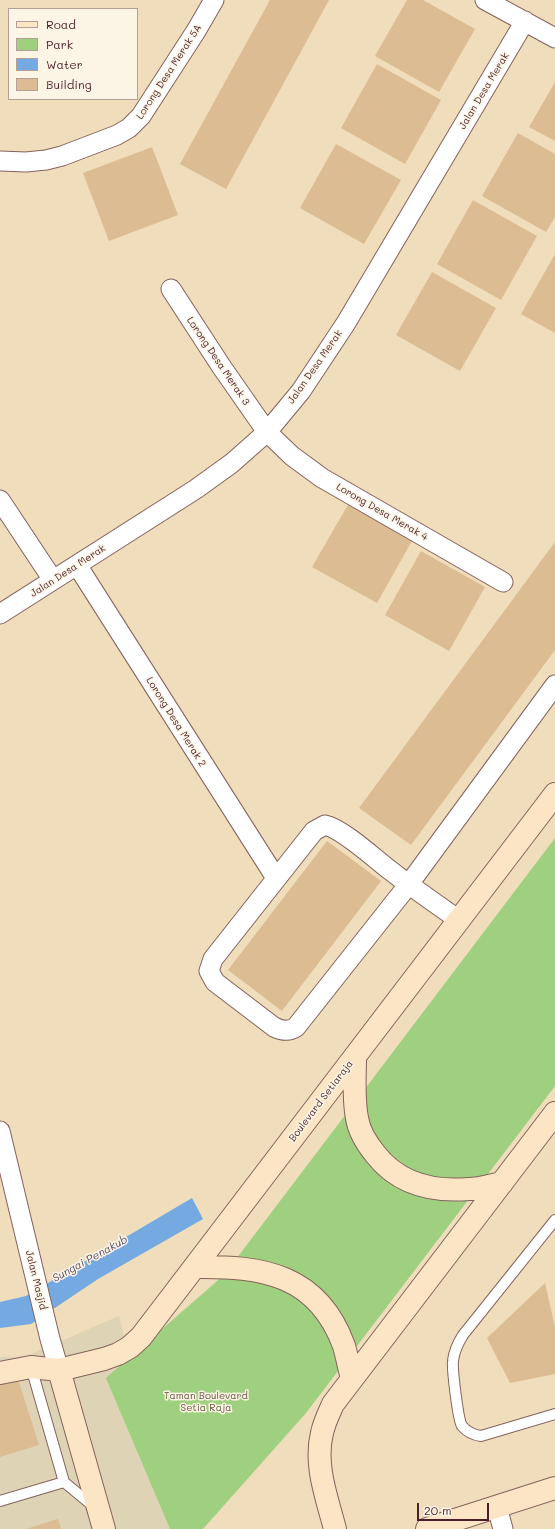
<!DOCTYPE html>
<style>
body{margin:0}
#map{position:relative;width:555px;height:1529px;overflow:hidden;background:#efddbb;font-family:Mali,sans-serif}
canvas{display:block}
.legend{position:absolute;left:8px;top:8px;width:130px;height:92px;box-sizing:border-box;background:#fcf5e5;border:1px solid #b59f9b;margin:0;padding:5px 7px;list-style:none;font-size:12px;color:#4a1f2b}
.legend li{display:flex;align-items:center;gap:8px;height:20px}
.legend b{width:20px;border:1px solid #b59f9b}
.scale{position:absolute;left:417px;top:1503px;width:72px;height:18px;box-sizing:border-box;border:2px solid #4a1f2b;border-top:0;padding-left:5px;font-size:12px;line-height:14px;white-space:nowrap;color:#4a1f2b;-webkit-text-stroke:3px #fcf5e5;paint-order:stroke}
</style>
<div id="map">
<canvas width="555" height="1529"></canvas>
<ul class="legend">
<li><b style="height:5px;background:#fce5c4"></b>Road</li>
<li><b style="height:11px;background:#9fd07f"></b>Park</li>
<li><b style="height:11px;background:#74a9e1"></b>Water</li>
<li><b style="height:11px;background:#dcbc92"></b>Building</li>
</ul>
<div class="scale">20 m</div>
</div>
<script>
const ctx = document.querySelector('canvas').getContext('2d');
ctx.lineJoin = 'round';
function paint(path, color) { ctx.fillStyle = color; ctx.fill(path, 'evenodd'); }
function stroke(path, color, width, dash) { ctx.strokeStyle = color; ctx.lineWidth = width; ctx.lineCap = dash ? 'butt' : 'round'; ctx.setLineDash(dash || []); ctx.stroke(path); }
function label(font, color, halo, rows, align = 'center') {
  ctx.font = font + ' Mali,sans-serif'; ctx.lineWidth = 3; ctx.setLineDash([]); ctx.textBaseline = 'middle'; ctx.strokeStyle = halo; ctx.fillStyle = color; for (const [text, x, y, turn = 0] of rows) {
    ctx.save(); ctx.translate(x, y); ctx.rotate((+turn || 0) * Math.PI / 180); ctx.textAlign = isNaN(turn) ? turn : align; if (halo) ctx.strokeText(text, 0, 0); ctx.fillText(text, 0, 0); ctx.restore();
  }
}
paint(new Path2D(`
 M119,1316l55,213h-174v-172h24z`), '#ded3b4');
paint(new Path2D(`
 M555,838v248l-249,327 -103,116h-33l-64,-151 118,-103z`), '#9fd07f');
paint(new Path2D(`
 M192,1198l11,21 -105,60 -67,45 -31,4v-26l26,-6z`), '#74a9e1');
paint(new Path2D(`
 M270,0h59l-103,189 -46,-25z
 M407,0h16l52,29 -36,63 -64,-36z
 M377,64l64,36 -36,64 -64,-36z
 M555,82v59l-26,-14z
 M518,133l37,21v63l-9,15 -64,-36z
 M336,144l65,36 -37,64 -64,-36z
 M152,147l26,68 -69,26 -26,-68z
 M473,200l64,36 -36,64 -64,-36z
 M555,254v79l-34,-19z
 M432,272l64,36 -36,63 -64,-36z
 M349,503l64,36 -36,64 -65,-36z
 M555,542v108l-144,195 -52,-37z
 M421,551l64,36 -36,64 -64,-36z
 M327,841l54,40 -99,130 -54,-41z
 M545,1283l10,44v47l-45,9 -23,-45z
 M17,1376l22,69 -39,12v-76z
 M58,1519l3,10h-35z`), '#dcbc92');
const lane = new Path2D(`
 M555,1220l-92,115c-5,8 -9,16 -10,26 -1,8 5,59 9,65 5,6 12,9 19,10l74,-22
 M31,1367l33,115
 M0,1501l64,-19 29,24`);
const street = new Path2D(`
 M485,0l70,38
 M0,161l26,1 20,-2 16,-4 55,-21 12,-7 12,-12 55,-85 18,-31
 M171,289l50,77 46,66 25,24 30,22 181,104
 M0,500l53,80
 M77,565l199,313
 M0,614l196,-125 36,-26 35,-31 34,-41 45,-68 179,-302
 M459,920c-23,-16 -46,-32 -68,-49 -16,-12 -48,-42 -66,-46l-11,6 -101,128 -4,12 6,11 59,45c8,4 15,5 22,0l113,-143 146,-199
 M0,1131l50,208 9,31
 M497,1507l6,22`);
const secondary = new Path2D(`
 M355,1057c0,20 -2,41 2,61 2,14 10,26 19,37 23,29 57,37 93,34 11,0 22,-4 33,-6
 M195,1267c67,-1 123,7 149,79 3,10 5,22 8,32
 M59,1370l45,159
 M0,1373l31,-6 28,3 45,-11 14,-5 12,-7 11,-10 414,-543
 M335,1529c-8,-31 -21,-64 -13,-96 2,-10 7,-20 11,-29l222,-291
 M427,1529l128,-41`);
stroke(lane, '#84625d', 12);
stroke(street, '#84625d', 21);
stroke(secondary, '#84625d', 24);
stroke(lane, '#fff', 10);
stroke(street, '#fff', 19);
stroke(secondary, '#fce5c4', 22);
label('10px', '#4a1f2b', '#fcf5e5', [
 ["Lorong Desa Merak 5A",169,72,-57],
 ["Jalan Desa Merak",484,91,-59],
 ["Lorong Desa Merak 3",218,361,56],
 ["Jalan Desa Merak",315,367,-55],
 ["Lorong Desa Merak 4",382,512,30],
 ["Jalan Desa Merak",68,571,-33],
 ["Lorong Desa Merak 2",176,722,58],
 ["Boulevard Setiaraja",321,1101,-53],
 ["Jalan Masjid",36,1280,76]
]);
label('10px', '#645444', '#fcf5e5', [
 ["Taman Boulevard",206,1396],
 ["Setia Raja",206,1408]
]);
label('italic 11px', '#594f6b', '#fcf5e5', [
 ["Sungai Penakub",90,1259,-29]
]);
</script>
